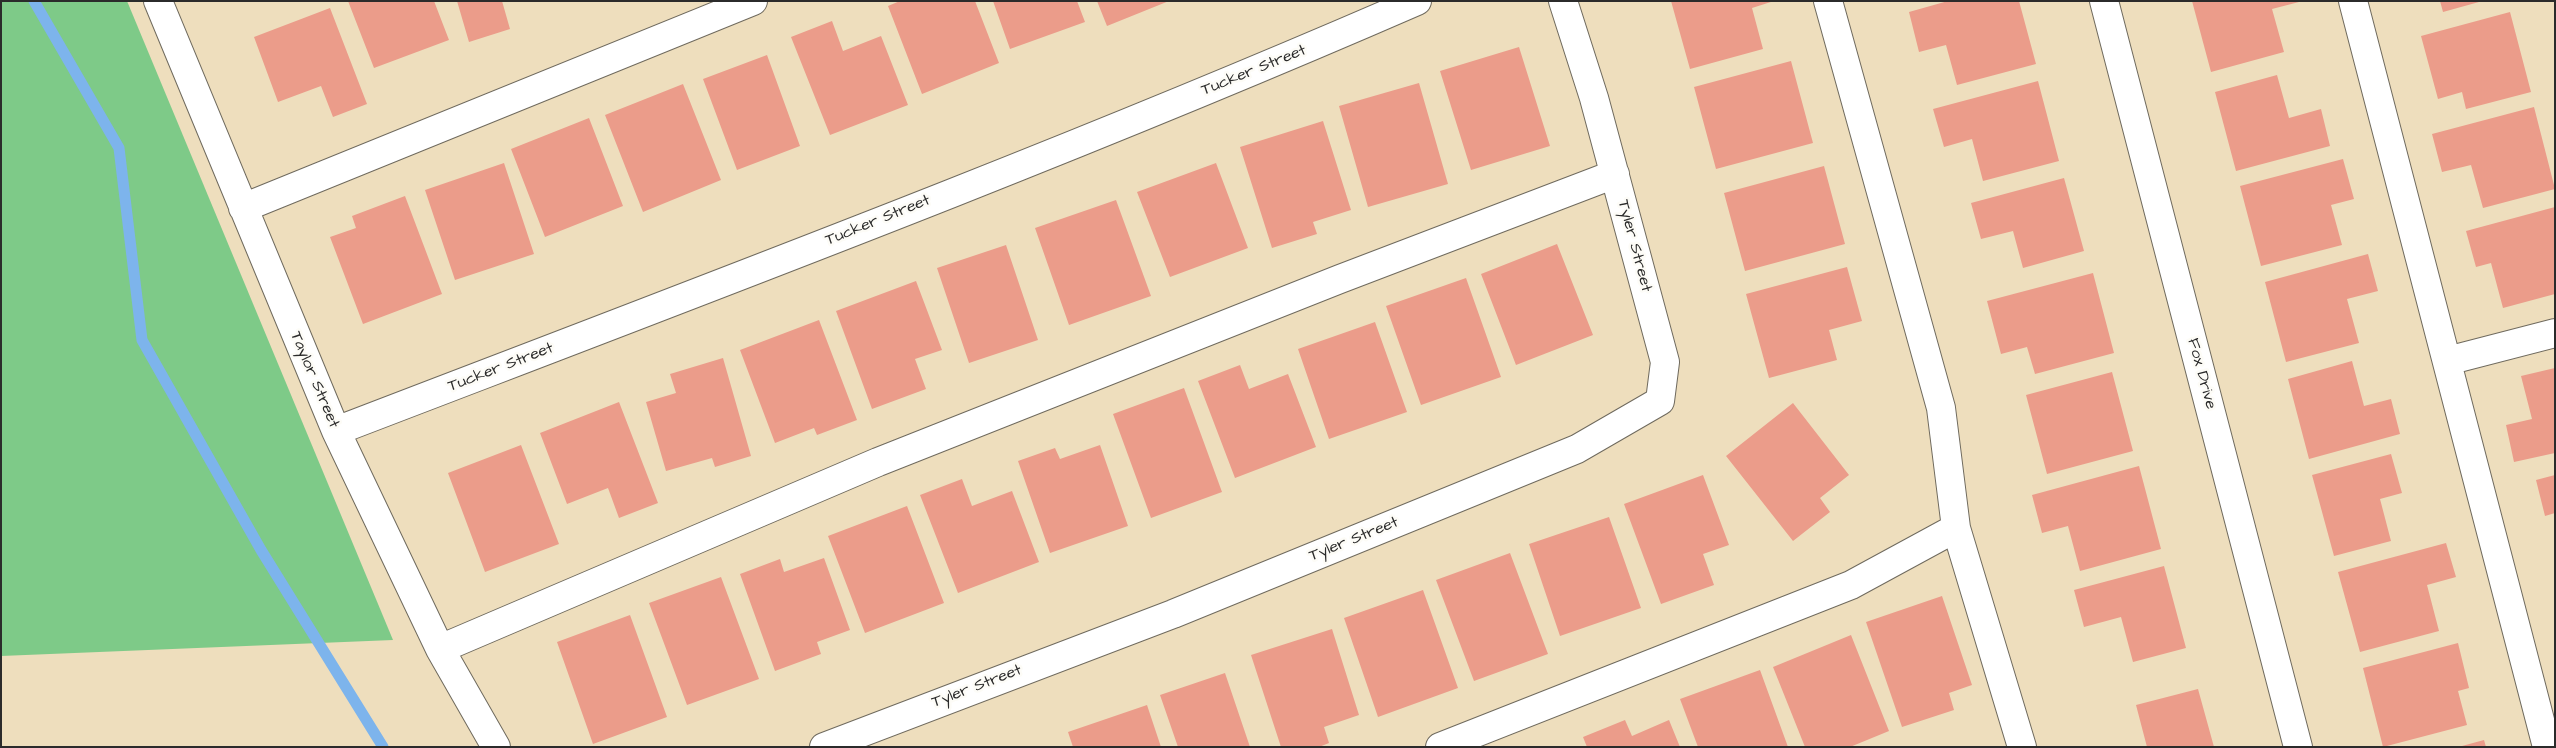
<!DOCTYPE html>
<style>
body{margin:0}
#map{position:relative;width:2556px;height:748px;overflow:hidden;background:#eedebd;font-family:"Architects Daughter",sans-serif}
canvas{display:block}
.frame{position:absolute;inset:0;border:2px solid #2b2b2b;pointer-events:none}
</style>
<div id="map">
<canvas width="2556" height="748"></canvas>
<div class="frame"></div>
</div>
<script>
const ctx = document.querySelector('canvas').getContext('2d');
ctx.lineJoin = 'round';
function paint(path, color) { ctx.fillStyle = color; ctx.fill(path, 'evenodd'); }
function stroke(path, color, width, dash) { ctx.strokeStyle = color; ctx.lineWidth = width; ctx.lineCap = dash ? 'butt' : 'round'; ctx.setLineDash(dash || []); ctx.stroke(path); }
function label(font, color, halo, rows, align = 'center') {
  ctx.font = font + ' "Architects Daughter",sans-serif'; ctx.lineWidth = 5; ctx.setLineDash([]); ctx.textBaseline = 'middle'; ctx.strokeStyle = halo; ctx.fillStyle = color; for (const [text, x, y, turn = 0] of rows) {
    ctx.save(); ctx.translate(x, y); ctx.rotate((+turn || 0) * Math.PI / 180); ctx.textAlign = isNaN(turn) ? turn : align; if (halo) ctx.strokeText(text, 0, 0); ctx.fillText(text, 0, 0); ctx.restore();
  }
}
paint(new Path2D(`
 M1,1h126l266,639 -392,16z`), '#7eca88');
stroke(new Path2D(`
 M34,1l85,147 23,192 119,210 122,197`), '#7db4ec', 11);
paint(new Path2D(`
 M348,1h86l15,39 -75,28z
 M457,1h45l8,28 -41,13z
 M900,1h75l24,62 -77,31 -34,-88z
 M993,1h84l8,21 -75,27z
 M1097,1h72l-62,25z
 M1671,1h103l-22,7 11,41 -73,20z
 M1948,1h71l17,63 -79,21 -11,-40 -27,7 -10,-40z
 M2192,1h107v1l-27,7 12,43 -73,20z
 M2440,1h39v1l-36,10z
 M330,8l37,96 -34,13 -12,-31 -43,16 -24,-65z
 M2510,12l21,80 -65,17 -4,-17 -24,7 -17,-63z
 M832,21l11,30 38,-15 27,69 -78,30 -39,-98z
 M1519,47l31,99 -79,24 -31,-99z
 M767,55l33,91 -63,24 -34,-91z
 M1791,61l22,82 -97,26 -22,-82z
 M2277,75l12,43 32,-9 9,37 -94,25 -21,-79z
 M2038,81l21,80 -76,20 -11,-42 -28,8 -11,-38z
 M1419,83l29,101 -80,23 -29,-101z
 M683,84l38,96 -78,32 -38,-97z
 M2534,107l21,82 -72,19 -12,-43 -29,7 -10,-38z
 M589,118l34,88 -78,31 -34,-88z
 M1323,121l28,89 -38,12 4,12 -45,14 -32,-101z
 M2343,159l11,40 -23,6 11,40 -81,21 -21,-80z
 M504,163l30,91 -79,26 -30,-90z
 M1216,163l32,85 -78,29 -33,-85z
 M1824,166l21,78 -100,27 -21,-78z
 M2064,178l20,73 -61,17 -10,-37 -32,8 -10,-36z
 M405,196l37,98 -79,30 -33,-87 26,-9 -4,-12z
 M1116,200l35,96 -82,29 -34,-97z
 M2555,207v87l-52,14 -12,-45 -15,4 -10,-36z
 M1557,244l36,91 -77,30 -35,-91z
 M1006,245l32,95 -69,23 -32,-95z
 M2368,254l10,37 -31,8 12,44 -73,19 -21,-80z
 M1847,267l15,54 -33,9 8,30 -68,18 -23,-84z
 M2093,273l21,80 -79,21 -8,-27 -26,7 -14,-53z
 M1466,278l35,99 -80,28 -35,-99z
 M916,281l26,69 -27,9 11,30 -54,20 -36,-98z
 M819,320l38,100 -40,15 -3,-7 -39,15 -35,-93z
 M1375,322l32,90 -78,27 -31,-90z
 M723,358l28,98 -36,11 -3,-9 -46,13 -20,-69 30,-9 -6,-19z
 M2352,361l12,45 27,-7 9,35 -91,25 -21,-80z
 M1240,365l9,24 39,-15 28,73 -81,31 -37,-97z
 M2555,368v85l-41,9 -8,-37 26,-6 -11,-43z
 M2112,372l21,79 -86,23 -21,-79z
 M1184,388l38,104 -71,26 -38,-104z
 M619,402l39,101 -39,15 -11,-30 -41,16 -27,-71z
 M1793,403l56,72 -29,23 10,14 -37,29 -67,-85z
 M521,445l38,99 -74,28 -37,-99z
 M1100,445l28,81 -78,27 -32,-92 37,-13 5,11z
 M2391,454l11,39 -22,6 11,42 -57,15 -22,-81z
 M2139,466l22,83 -81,22 -12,-45 -26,7 -10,-38z
 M1703,475l26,70 -26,9 11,31 -53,19 -37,-100z
 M2555,475v38l-10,3 -9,-36z
 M962,479l10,27 40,-15 27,71 -81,31 -38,-98z
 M907,506l37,97 -79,30 -37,-97z
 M1609,517l32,91 -81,28 -31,-92z
 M2446,543l10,34 -29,8 12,46 -79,21 -22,-80z
 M1510,553l38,101 -74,27 -38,-101z
 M824,558l26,72 -33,12 4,12 -46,17 -35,-97 40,-15 4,13z
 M2164,566l22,82 -53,14 -12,-45 -37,10 -10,-37z
 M721,577l38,102 -72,26 -38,-102z
 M1423,590l35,98 -80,29 -34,-99z
 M1942,596l30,89 -23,8 5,17 -52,17 -36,-105z
 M630,615l37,102 -74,27 -36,-102z
 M1332,629l27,86 -35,12 5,16 -10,4h-38l-30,-92z
 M1851,635l38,96 -39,16h-45l-32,-80z
 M2458,643l11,45 -11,3 9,34 -84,22 -20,-79z
 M1760,670l28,77h-90l-18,-48z
 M1225,673l25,74h-72l-18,-52z
 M2198,689l16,58h-67l-11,-42z
 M1147,705l14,42h-88l-5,-15z
 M1625,720l7,16 37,-16 11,27h-93l-4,-10z
 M2484,740l2,7h-24v-1z`), '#eb9c8a');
const minor = new Path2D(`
 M158,1l178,430 104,218 56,98
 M2104,1l194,746
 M2353,1l194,746
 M243,208l510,-207
 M2447,361l108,-28
 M336,431c362,-139 725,-275 1081,-430
 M1956,528l66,219
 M440,649l438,-187 462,-183 275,-105
 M824,747l349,-133 404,-165 83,-48 5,-39 -71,-264 -31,-97
 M1440,747l411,-162 105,-57 -15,-120 -113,-407`);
stroke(minor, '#6f6a5e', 30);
stroke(minor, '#fff', 28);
label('16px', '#2b2b2b', '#fdfcf7', [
 ["Tucker Street",1254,71,-22],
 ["Tucker Street",878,221,-22],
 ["Tyler Street",1634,246,75],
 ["Tucker Street",501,368,-21],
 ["Fox Drive",2201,374,75],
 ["Taylor Street",314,380,67],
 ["Tyler Street",1354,540,-22],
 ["Tyler Street",977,687,-21]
]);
</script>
